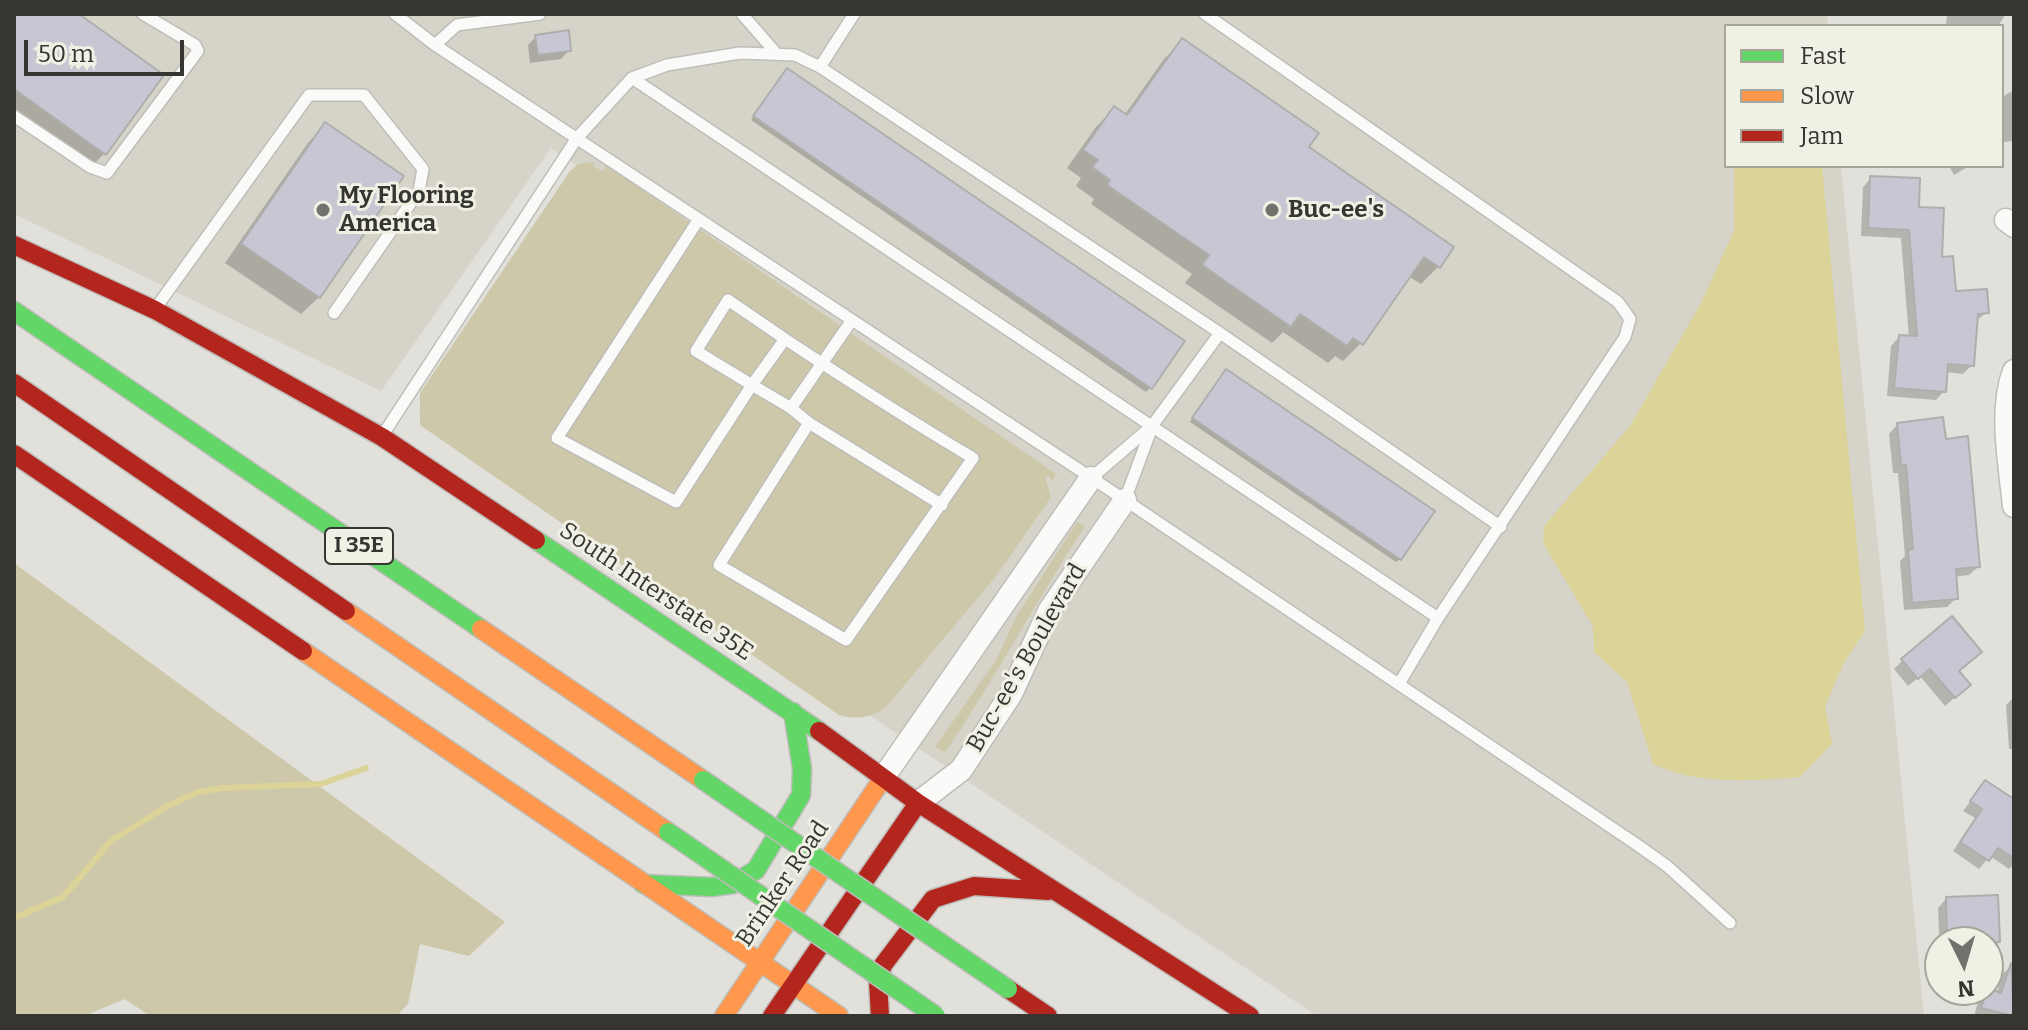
<!DOCTYPE html>
<style>
body{margin:0}
#map{position:relative;width:2028px;height:1030px;overflow:hidden;background:#e1e0da;font-family:Bitter,serif}
canvas{display:block}
.frame{position:absolute;inset:0;border:16px solid #363531;pointer-events:none}
.legend{position:absolute;left:1724px;top:24px;width:280px;height:144px;box-sizing:border-box;background:#f1f0e4;border:2px solid #a6a59c;margin:0;padding:10px 14px;list-style:none;font-size:24px;color:#363531}
.legend li{display:flex;align-items:center;gap:16px;height:40px}
.legend b{width:40px;border:2px solid #a6a59c}
.north{position:absolute;left:1924px;top:926px;width:80px;height:80px;box-sizing:border-box;background:#f1f0e4;border:2px solid #a6a59c;border-radius:50%;rotate:175deg;font-size:22px;font-weight:700;line-height:32px;text-align:center;color:#363531}
.north::after{content:'';display:block;margin:auto;width:28px;height:36px;background:#72716c;clip-path:polygon(50% 0,100% 100%,50% 72%,0 100%)}
.scale{position:absolute;left:24px;top:40px;width:160px;height:36px;box-sizing:border-box;border:4px solid #363531;border-top:0;padding-left:10px;font-size:24px;line-height:28px;white-space:nowrap;color:#363531;-webkit-text-stroke:6px #f1f0e4;paint-order:stroke}
</style>
<div id="map">
<canvas width="2028" height="1030"></canvas>
<div class="frame"></div>
<ul class="legend">
<li><b style="height:10px;background:#63d668"></b>Fast</li>
<li><b style="height:10px;background:#ff974d"></b>Slow</li>
<li><b style="height:10px;background:#b3261e"></b>Jam</li>
</ul>
<div class="north">N</div>
<div class="scale">50 m</div>
</div>
<script>
const ctx = document.querySelector('canvas').getContext('2d');
ctx.lineJoin = 'round';
function paint(path, color) { ctx.fillStyle = color; ctx.fill(path, 'evenodd'); }
function stroke(path, color, width, dash) { ctx.strokeStyle = color; ctx.lineWidth = width; ctx.lineCap = dash ? 'butt' : 'round'; ctx.setLineDash(dash || []); ctx.stroke(path); }
function label(font, color, halo, rows, align = 'center') {
  ctx.font = font + ' Bitter,serif'; ctx.lineWidth = 6; ctx.setLineDash([]); ctx.textBaseline = 'middle'; ctx.strokeStyle = halo; ctx.fillStyle = color; for (const [text, x, y, turn = 0] of rows) {
    ctx.save(); ctx.translate(x, y); ctx.rotate((+turn || 0) * Math.PI / 180); ctx.textAlign = isNaN(turn) ? turn : align; if (halo) ctx.strokeText(text, 0, 0); ctx.fillText(text, 0, 0); ctx.restore();
  }
}
paint(new Path2D(`
 M14,14h1813l1,12h-102v140h115l83,850h-607l-899,-604 158,-247 -25,-17 -170,243 -367,-177z`), '#d6d4c8');
paint(new Path2D(`
 M594,162v5l9,4 3,-6 450,309 -5,8 -1,-6 -5,1 6,20 -54,78 -111,132c-14,11 -32,13 -47,8l-419,-290v-32l150,-222 9,-7z
 M1077,522l8,4c-49,75 -90,153 -140,226l-10,-5 61,-87 20,-43z
 M14,563l491,359 -36,34 -49,-12 -12,60 -11,12h-247l-25,-17 -41,17h-70z`), '#ccc8a9');
paint(new Path2D(`
 M1734,166h88l43,465 -21,32 -19,43 7,38 -32,33c-47,4 -104,8 -147,-13l-26,-82 -33,-30 -1,-26 -50,-83 1,-17 86,-100 71,-123 33,-72z`), '#dbd397');
paint(new Path2D(`
 M14,14h62l85,62 -57,78 -18,18 -72,-52z
 M1947,14h59l-8,12h-52z
 M536,37l33,13 -8,9 -31,4 -2,-18z
 M1182,41l257,225 -18,18 -13,-8 -47,67 -18,18 -8,-5 -7,7 -45,-31 -11,11 -87,-60 7,-9 -101,-70 3,-5 -18,-13 5,-8 -14,-10 29,-41 18,-18 10,7 40,-57z
 M783,74l399,267 -32,47 -4,4 -395,-272z
 M2014,90v51l-11,1 -1,-45z
 M325,125l-6,172 -18,17 -76,-51 83,-120z
 M1949,166h20l-15,9z
 M1871,178l46,31 37,84 32,20 -10,8 -4,44 -9,9 -17,-2 -2,19 -8,9 -49,-4 4,-50 8,-9 10,1 -8,-100 -40,-2 2,-49z
 M1222,375l178,184 -4,3 -206,-140z
 M1897,425l47,16 34,126 -9,8 -15,2 2,21 -9,9 -43,3 -4,-49 5,-5 -7,-83h-5l-4,-39z
 M1902,661l55,11 3,21 -15,13 -25,-30 -12,10 -14,-17z
 M2014,697v52h-5l-3,-44z
 M1985,782l29,20v62l-5,5 -19,-13 -11,13 -26,-18 22,-33 -12,-7z
 M1996,897l2,48 -10,9v-12h-48v14l-2,-48 8,-9z
 M2012,965l2,51h-40l5,-17 9,-8 8,3 7,-20z`), '#0003');
stroke(new Path2D(`
 M14,918l49,-21 49,-57 59,-36 28,-12 23,-4 99,-4 45,-16`), '#dbd397', 6);
const building = new Path2D(`
 M14,14h65l85,61 -58,80 -92,-66z
 M569,30l2,21 -33,4 -3,-20z
 M1182,38l137,95 -10,14 145,100 -14,21 -16,-11 -61,88 -10,-7 -6,8 -47,-32 -9,13 -89,-62 7,-10 -102,-70 3,-5 -18,-13 6,-7 -15,-10 31,-44 13,9z
 M787,68l398,273 -33,48 -399,-273z
 M325,122l79,54 -84,122 -79,-54z
 M1870,176l50,2 -1,29 25,1 -2,49 11,-1 3,35 31,-2 2,24 -11,1 -4,52 -26,-2 -2,28 -52,-4 5,-53 18,1 -8,-106 -41,-2z
 M1226,369l209,142 -34,49 -209,-142z
 M1943,417l3,22 22,-3 12,131 -24,2 2,30 -46,4 -4,-53 5,-1 -7,-84h-5l-4,-42z
 M1952,616l30,36 -23,19 12,14 -16,13 -25,-29 -12,10 -17,-20z
 M1985,780l29,19v59l-16,-10 -9,13 -29,-19 22,-33 -12,-8z
 M1998,895l2,47h-53l-1,-45z
 M2011,963l3,53 -33,-8 7,-20 13,5z`);
paint(building, '#c6c7d2');
stroke(building, '#aeaead', 2);
const lane = new Path2D(`
 M395,14l40,31 690,455 511,344 31,22 63,57
 M742,14l34,39
 M1205,14l413,288 12,17 -5,18 -187,281 -39,66
 M435,45l22,-20 83,-11
 M820,67l400,266 281,194
 M632,78l806,540
 M14,116l76,51 17,6 91,-122 -3,-6 -52,-31
 M699,219l-142,219 119,64 76,-117 39,23
 M155,309l154,-214h55l59,74 -4,22 -85,122
 M785,339l-57,-39 -32,51 56,34 33,-46c62,41 124,81 188,119l-127,182 -127,-75 90,-142 -18,-15 61,-88
 M809,423l133,82
 M382,436l195,-298 55,-60 35,-13 73,-12 55,2 25,12 34,-53
 M1091,478l61,-52 68,-93
 M1125,500l27,-73`);
const street = new Path2D(`
 M2006,220l8,6
 M2014,371c-15,38 -4,95 0,135
 M883,778l208,-300
 M918,803l43,-33 50,-76 38,-83 76,-111`);
const fast = new Path2D(`
 M14,311l467,318
 M536,540l283,191
 M643,884l69,3 21,-3 23,-14 45,-75 1,-26 -9,-57`);
const slow = new Path2D(`
 M346,611l322,221
 M481,629l222,151
 M303,651l536,365
 M724,1016l159,-238`);
const jam = new Path2D(`
 M14,245l141,65 227,127 154,103
 M14,383l332,228
 M14,454l289,197
 M819,731l99,72 332,213
 M1008,989l40,27
 M772,1016l146,-213
 M880,1016l-2,-34 5,-17 50,-66 41,-13 74,5`);
stroke(lane, '#bebdb9', 14);
stroke(street, '#bebdb9', 25);
stroke(fast, '#bebdb9', 21);
stroke(slow, '#bebdb9', 21);
stroke(jam, '#bebdb9', 21);
stroke(lane, '#fafaf9', 11);
stroke(street, '#fafaf9', 22);
stroke(fast, '#63d668', 18);
stroke(slow, '#ff974d', 18);
stroke(jam, '#b3261e', 18);
const fastBridge = new Path2D(`
 M703,780l305,209
 M668,832l268,184`);
stroke(fastBridge, '#bdbcb9', 21, []);
stroke(fastBridge, '#63d668', 18);
for (const [x, y, r, color] of [
 [323,210,8,"#72716c"],
 [1272,210,8,"#72716c"]
]) { const dot = new Path2D(); dot.arc(x, y, r, 0, 2 * Math.PI); ctx.fillStyle = color; ctx.fill(dot); stroke(dot, '#f1f0e4', 3); }
for (const [x, y, w] of [
 [359,546,68]
]) { const box = new Path2D(); box.roundRect(x - w / 2, y - 18, w, 36, 6); ctx.fillStyle = '#f1f0e4'; ctx.fill(box); stroke(box, '#363531', 2); }
label('bold 22px', '#363531', null, [
 ["I 35E",359,546]
]);
label('bold 24px', '#363531', '#f1f0e4', [
 ["My Flooring",339,196],
 ["America",339,224],
 ["Buc-ee's",1288,210]
], 'left');
label('24px', '#363531', '#f1f0e4', [
 ["South Interstate 35E",656,592,34],
 ["Buc-ee's Boulevard",1027,658,-60],
 ["Brinker Road",783,884,-56]
]);
</script>
